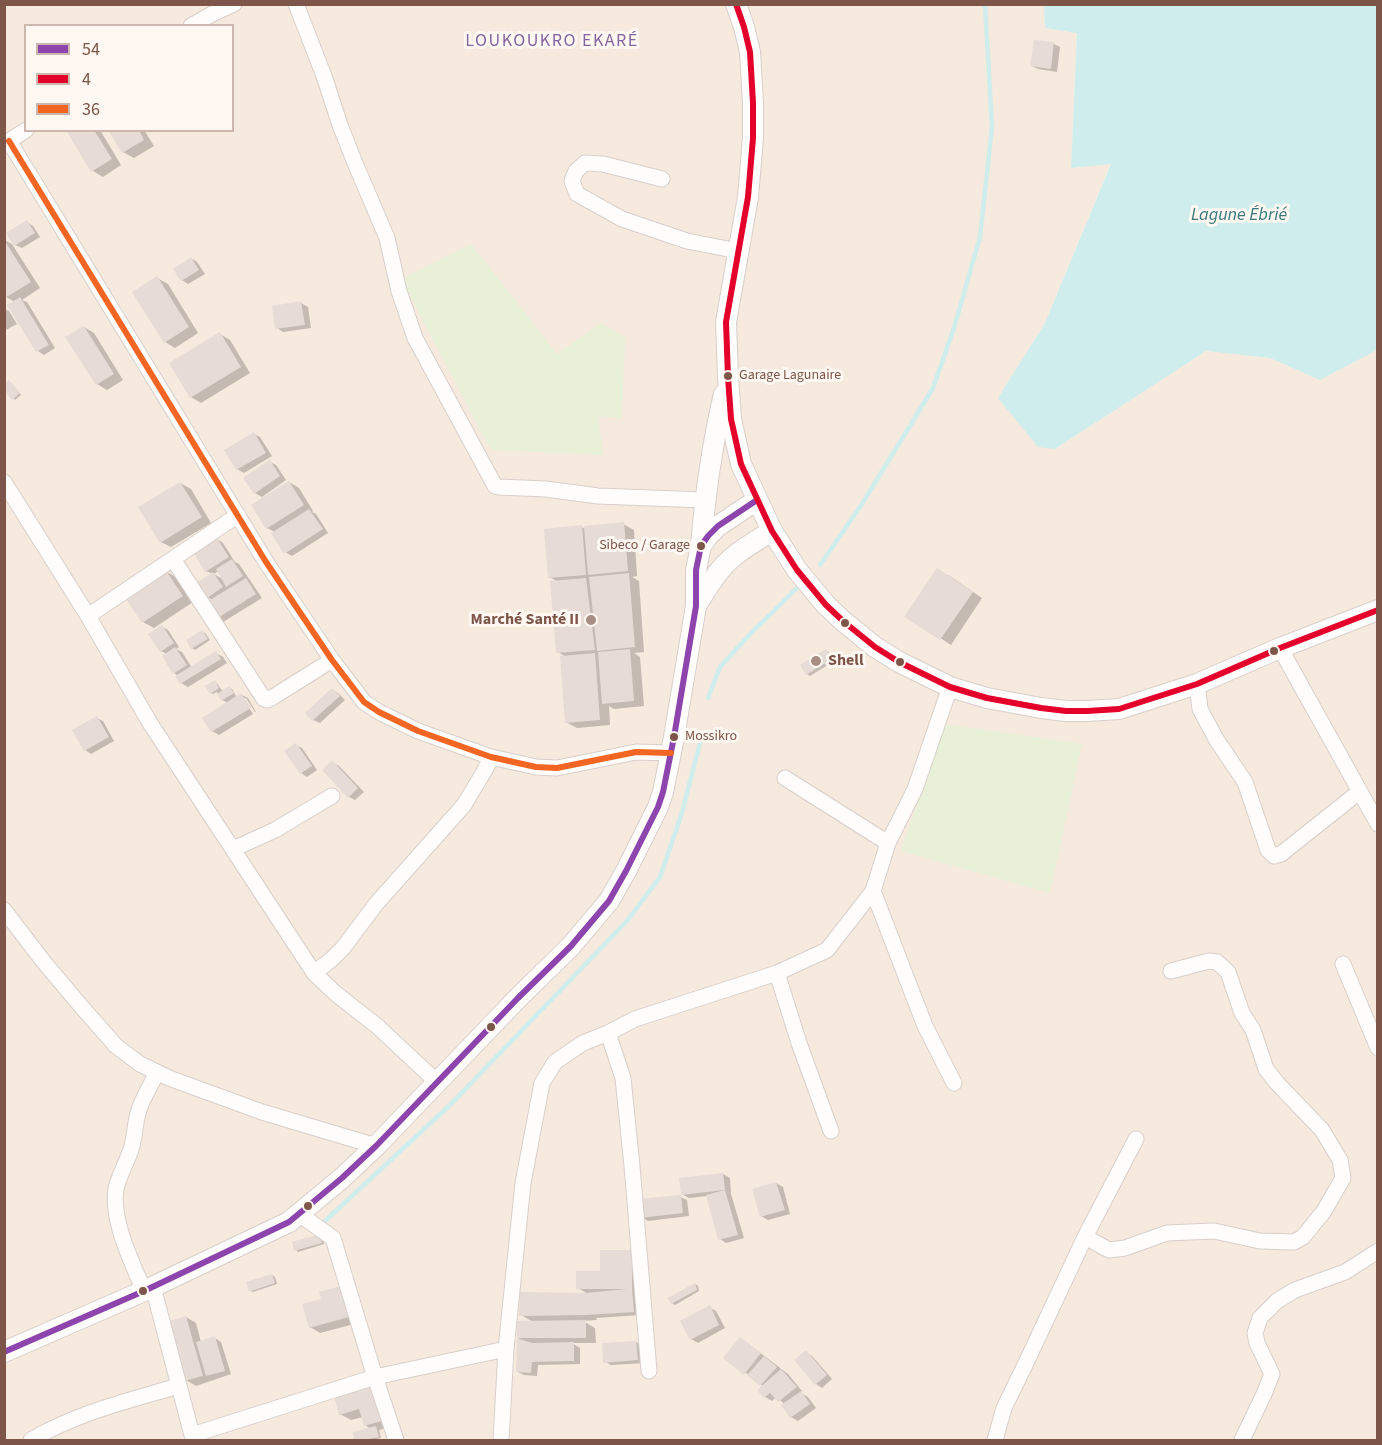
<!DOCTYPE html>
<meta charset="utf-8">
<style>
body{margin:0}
#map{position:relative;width:1382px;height:1445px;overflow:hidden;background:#f9f4ee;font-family:"Source Sans 3",sans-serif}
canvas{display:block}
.frame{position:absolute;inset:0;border:6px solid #7d5549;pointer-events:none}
.legend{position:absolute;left:24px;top:24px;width:210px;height:108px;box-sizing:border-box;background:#fff8f2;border:2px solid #cbb7ae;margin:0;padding:8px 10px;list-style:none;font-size:18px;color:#7d5549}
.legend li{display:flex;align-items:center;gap:12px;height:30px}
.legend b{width:30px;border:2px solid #cbb7ae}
</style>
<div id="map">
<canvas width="1382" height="1445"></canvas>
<div class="frame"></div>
<ul class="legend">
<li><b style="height:8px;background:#8e44ad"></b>54</li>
<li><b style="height:8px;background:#e4002b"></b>4</li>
<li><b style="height:8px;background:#f26522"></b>36</li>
</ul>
</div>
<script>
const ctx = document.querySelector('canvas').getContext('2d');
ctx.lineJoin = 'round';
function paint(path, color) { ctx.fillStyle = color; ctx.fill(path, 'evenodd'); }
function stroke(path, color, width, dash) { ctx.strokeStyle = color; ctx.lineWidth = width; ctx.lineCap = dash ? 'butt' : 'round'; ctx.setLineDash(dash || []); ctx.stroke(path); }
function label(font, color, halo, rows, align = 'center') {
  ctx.font = font + ' "Source Sans 3",sans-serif'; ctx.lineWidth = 6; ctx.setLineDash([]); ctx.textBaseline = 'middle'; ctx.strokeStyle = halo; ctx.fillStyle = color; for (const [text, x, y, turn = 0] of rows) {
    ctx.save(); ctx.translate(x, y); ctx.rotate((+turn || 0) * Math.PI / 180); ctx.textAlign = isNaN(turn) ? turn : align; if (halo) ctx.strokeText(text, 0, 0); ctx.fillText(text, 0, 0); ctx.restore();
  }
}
paint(new Path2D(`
 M5,5h1039l1,23 32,4 -6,135 40,-4 -66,160 -47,75 57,51 151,-98 64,7 50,22 57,-30v1090h-1372zM26,26h206v104h-206z`), '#f6e9de');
paint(new Path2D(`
 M471,244l86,110 44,-31 24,14 -3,81 -24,-2 5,39 -112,-5 -90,-171z
 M944,724l138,20 -32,149 -149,-42z`), '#e8f1d7');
paint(new Path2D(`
 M1044,5h333v345l-57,30 -50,-22 -64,-7 -151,98 -17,-2 -40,-49 47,-75 66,-159 -40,4 6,-135 -32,-5z`), '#ceedec');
paint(new Path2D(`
 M1035,41l19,3 6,3 -3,25 -19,-3 -6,-3z
 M67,130h33l21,35 -18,12 -10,-6z
 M110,130h34l10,16 -20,12 -11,-6z
 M27,222l6,4 7,11 -18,11 -7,-3z
 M4,240l8,4 28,44 -18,12 5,2 28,46 -11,7 -6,-4 -29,-46 6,-3 -9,-5 -2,-3z
 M191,258l6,4 8,12 -17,10 -6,-4z
 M157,278l11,6 30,49 -23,15 -10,-6z
 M301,303l7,4 3,21 -28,4 -6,-4z
 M4,309l5,2 8,13 -13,7z
 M84,327l10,6 29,47 -16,10 -10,-6z
 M220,334l10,6 20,33 -49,30 -10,-6z
 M12,384l9,11 -6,5 -2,-2z
 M254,434l6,3 12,19 -28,17 -7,-4z
 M270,462l6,3 10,15 -24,17 -7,-4z
 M289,482l10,6 14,23 -1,1 4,2 12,19 -36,23 -7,-4 -10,-20 -8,-4z
 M180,483l11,6 20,34 -40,24 -10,-5z
 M623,524l11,6 3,46 -5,1 7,4 5,71 -10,1 6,4 4,49 -30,3 -5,-3 1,19 -33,3 -11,-6v-65l-8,-5 -1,-71 -8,-4 33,-50 4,3z
 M217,539l6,4 12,19 4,2 23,34 -39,24 -6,-4 -5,-18 -4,-3 5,-23 -7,-3zM218,571l6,9 -10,-6z
 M165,571l11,6 17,25 -39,26 -11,-6z
 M948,575l34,23 -31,47 -45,-29z
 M162,627l6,3 11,17 -3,2 6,3 10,16 24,-15 7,4 4,6 -39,24 -7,-4 -2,-7 -5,-3 -7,-19 -6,-3z
 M202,632l3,1 5,7 -15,10 -3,-2z
 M826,651l3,1 5,9 -24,15 -3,-2 -5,-8z
 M215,682l2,1 6,9 6,-4 3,1 5,9 5,-3 6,3 8,14h-1l-9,-14h-3l10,16 -34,21 -7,-4 16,-28 -6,-3 -5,-8 -4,2 -2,-1z
 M333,690l6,4 6,6 -25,23 -7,-3z
 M97,718l6,3 11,20 -23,13 -6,-4z
 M296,745l6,3 15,22 -10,7 -6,-4z
 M332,762l7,4 25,26 -9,8 -6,-3z
 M723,1174l7,4 1,16 13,44 -18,5 -6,-4 -12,-43 -19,2 -7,-4z
 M776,1183l7,4 7,27 -22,6 -7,-4z
 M680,1197l7,3 2,16 -41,5 -6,-4z
 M322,1237l2,7 -26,8 -2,-2z
 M632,1251l8,64 -44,3 1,2 -14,1 12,7 1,15h-24l8,5v16l-42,1 -1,11 -13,-1 -6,-3 1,-50h14l-12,-7 67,-21 -10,-6z
 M272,1275l3,2 2,7 -24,8 -2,-1z
 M695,1284l3,2 1,5 -24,14 -3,-2z
 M321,1293l37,30 -38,10 -10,-6 13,-27z
 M709,1307l7,4 9,17 -27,15 -7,-4z
 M186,1317l10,6 5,19 14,-4 6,4 10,32 -35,12 -10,-6z
 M636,1342l6,4 2,17 -33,2 -6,-3z
 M746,1342l42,32 14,17 -1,2 7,4 8,11 -18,13 -7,-4 -6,-13 -9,-7 -4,4 -7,-4 -2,-11 -38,-29z
 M806,1352l6,4 20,23 -10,9 -6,-4z
 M371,1384l20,43 -12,3 2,8 -11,2h-14l-2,-7 17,-4 -6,-4 -2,-8 -12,3 -11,-6z`), '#0003');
stroke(new Path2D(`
 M820,565l42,-61 71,-116 21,-60 26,-91 12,-110 -7,-123
 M708,698l12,-31 31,-34 45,-44
 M325,1221l125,-116 177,-184 33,-44 21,-61 19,-73`), '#ceedec', 4.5);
paint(new Path2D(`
 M1034,40l20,2 -3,27 -21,-3z
 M66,130h28l18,29 -21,13z
 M108,130h31l5,10 -22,13z
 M27,220l8,13 -21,13 -8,-13z
 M4,240l27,42 -26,16 -1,-1z
 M191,257l8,13 -18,11 -8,-12z
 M157,276l32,51 -25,16 -32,-51z
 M20,297l29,48 -13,7 -29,-47z
 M301,301l4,24 -30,4 -3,-23z
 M84,326l30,48 -18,11 -31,-48z
 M220,332l21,35 -51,31 -21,-35z
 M9,380l11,13 -8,7 -8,-10v-6z
 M254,432l12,21 -30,17 -12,-20z
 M270,460l10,16 -26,18 -11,-16z
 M289,481l15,24 -38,24 -15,-24z
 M180,482l22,35 -42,26 -22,-36z
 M309,509l14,20 -39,25 -13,-21z
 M624,522l4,49 -40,4 -4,-49z
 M582,525l4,50 -38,3 -4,-49z
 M217,538l12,19 -24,15 -12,-20z
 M232,559l11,17 -17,11 -10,-18z
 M937,568l36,24 -33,48 -36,-23z
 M165,569l18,27 -41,27 -18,-27z
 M213,572l10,15 -16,11 -11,-15z
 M629,573l6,74 -38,4 -8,-74z
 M246,578l10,16 -40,25 -11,-16z
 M586,578l9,72 -39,3 -6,-72z
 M162,625l12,18 -14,9 -12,-18z
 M202,630l6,9 -17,10 -5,-9z
 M175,647l12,18 -14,9 -11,-18z
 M630,649l4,52 -32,3 -4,-52z
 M826,649l6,10 -26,16 -6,-10z
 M216,651l5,8 -41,25 -5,-8z
 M595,653l5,67 -35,3 -5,-67z
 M215,680l4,8 -9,6 -5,-8z
 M229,686l5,7 -13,8 -4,-7z
 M332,688l8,8 -28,25 -7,-8z
 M241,693l10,15 -40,24 -9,-14z
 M97,716l12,21 -25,14 -12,-21z
 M296,743l16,23 -12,8 -16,-23z
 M332,760l26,28 -10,10 -26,-28z
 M723,1173l2,17 -44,5 -2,-17z
 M776,1182l9,28 -25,7 -8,-28z
 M725,1190l13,45 -20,5 -12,-45z
 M681,1195l2,18 -43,5 -1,-19z
 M320,1234l2,9 -28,8 -2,-9z
 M600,1250h32v39l2,23 -47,3 -68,1 1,-24 65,1 42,-4h-51v-18h24z
 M272,1274l3,9 -26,9 -3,-10z
 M695,1283l2,7 -26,14 -3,-6z
 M341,1286l8,31 -40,11 -7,-24 19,-5 -2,-7z
 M710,1305l9,20 -29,15 -10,-19z
 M186,1316l17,60 -19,5 -17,-59z
 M586,1320v18h-69v-17z
 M215,1336l10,35 -19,5 -10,-34z
 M740,1337l21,16 -17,22 -21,-17z
 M517,1338l15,5 42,-1v19l-42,1 -1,11 -15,-1z
 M636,1341l2,19 -35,3 -1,-20z
 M806,1350l21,25 -12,10 -21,-25z
 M764,1356l13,11 -17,19 -13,-11z
 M781,1369l16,18 -19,15 -8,-9 -6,5 -7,-8z
 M371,1383l11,38 -18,5 -5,-17 -20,6 -6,-22z
 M801,1391l9,13 -20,14 -9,-13z
 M376,1426l3,11 -15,3h-10l-1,-8z`), '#e6dbd5');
const minor = new Path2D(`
 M296,4l28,72 16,49 15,38 32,75 12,53 16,47 80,148 3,1 48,2 52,7 107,4
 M191,26l21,-12 22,-10
 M9,141l257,421 66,98 32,42 15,10 39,19 73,26 45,10 21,1 79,-16 35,1
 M4,144l22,-14
 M662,179l-59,-15 -18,-1 -9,8 -4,10 5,13 45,25 65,22 51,10
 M4,482l84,134 62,107 164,250 21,20 42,33 60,56
 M173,559l91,140 3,1 6,-3 59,-37
 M88,616l150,-101
 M1280,648l98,176
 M1197,684l3,25 16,30 29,43 23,68 6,6 7,-2 78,-62
 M785,778l103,65
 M233,849l42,-19 57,-34
 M873,891l52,135 29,57
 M4,910l39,51 37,44 36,41 24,18 29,14 93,34 114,34
 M1343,964l35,84
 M314,973l18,-14 11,-11 33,-44 88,-99 21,-35 6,-13
 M608,1033l15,45 9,88 17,205
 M831,1131l-32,-88 -22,-70 50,-23 46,-59 15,-48 27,-54 35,-102
 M299,1214l34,24 42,139 21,63
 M1085,1237l24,13 16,-2 42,-15 47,-2 46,10 34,1 9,-5 21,-26 19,-33 -3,-18 -18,-30 -45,-47 -11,-14 -13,-39 -11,-17 -14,-41 -11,-10 -8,-1 -38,10
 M153,1287l39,148 183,-58 131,-28
 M144,1291c-12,-29 -33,-70 -28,-102 3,-15 12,-28 16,-43 3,-12 3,-24 7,-36 4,-13 12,-25 18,-38
 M31,1440c45,-27 97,-39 147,-54
 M501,1440l5,-91 17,-166 19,-100 13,-21 28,-19 25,-10 27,-14 142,-46
 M995,1440l9,-32 21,-43 60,-128 51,-98
 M1242,1440l22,-46 8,-20 -15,-31 -2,-10 5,-15 17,-17 18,-11 50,-18 33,-21`);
const tertiary = new Path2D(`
 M736,4l8,23 6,25 3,51v35l-5,59 -22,125 2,55 3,42 10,45 31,67 25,39 29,35 17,16 32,26 24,15 51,25 37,11 54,10 25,3h21l32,-2 78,-25 83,-36 98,-38
 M701,546c4,-51 11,-101 23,-152
 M696,606c11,-17 21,-36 37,-49 12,-10 26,-18 39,-26
 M4,1352l140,-61 145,-69 53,-44 34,-32 142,-148 53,-52 38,-45 17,-30 32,-64 5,-15 11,-55 22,-131v-36l5,-24 7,-10 10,-10 39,-26`);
stroke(minor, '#d9cfca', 17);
stroke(tertiary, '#d9cfca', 22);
stroke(minor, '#fefdfc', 15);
stroke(tertiary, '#fefdfc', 20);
stroke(new Path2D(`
 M4,1352l140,-61 145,-69 53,-44 34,-32 142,-148 53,-52 38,-45 17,-30 32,-64 5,-15 11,-55 22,-131v-36l5,-24 7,-10 10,-10 39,-26`), '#8e44ad', 6);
stroke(new Path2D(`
 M736,4l8,23 6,25 3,51v35l-5,59 -22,125 2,55 3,42 10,45 31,67 25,39 29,35 17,16 32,26 24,15 51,25 37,11 54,10 25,3h21l32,-2 78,-25 83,-36 98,-38`), '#e4002b', 6);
stroke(new Path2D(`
 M9,141l257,421 66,98 32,42 15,10 39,19 73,26 45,10 21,1 79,-16 35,1`), '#f26522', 6);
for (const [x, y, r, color] of [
 [728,376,5,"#7d5549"],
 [701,546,5,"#7d5549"],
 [591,620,6,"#a88d83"],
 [845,623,5,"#7d5549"],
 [1274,651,5,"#7d5549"],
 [816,661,6,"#a88d83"],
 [900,662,5,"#7d5549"],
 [674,737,5,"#7d5549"],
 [491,1027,5,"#7d5549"],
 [308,1206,5,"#7d5549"],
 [143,1291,5,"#7d5549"]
]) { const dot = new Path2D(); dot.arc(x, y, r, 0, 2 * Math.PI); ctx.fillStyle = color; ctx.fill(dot); stroke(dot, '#fff8f2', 2); }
label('14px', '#7d5549', '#fff8f2', [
 ["Garage Lagunaire",739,376],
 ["Sibeco / Garage",690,546,"right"],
 ["Mossikro",685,737]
], 'left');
label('bold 16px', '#7d5549', '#fff8f2', [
 ["Marché Santé II",579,620],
 ["Shell",828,661,"left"]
], 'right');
ctx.letterSpacing = '1.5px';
label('18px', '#8565a0', '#fff8f2', [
 ["LOUKOUKRO EKARÉ",552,42]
]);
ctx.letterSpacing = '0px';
label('italic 18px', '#38787b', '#fff8f2', [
 ["Lagune Ébrié",1239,216]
]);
</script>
